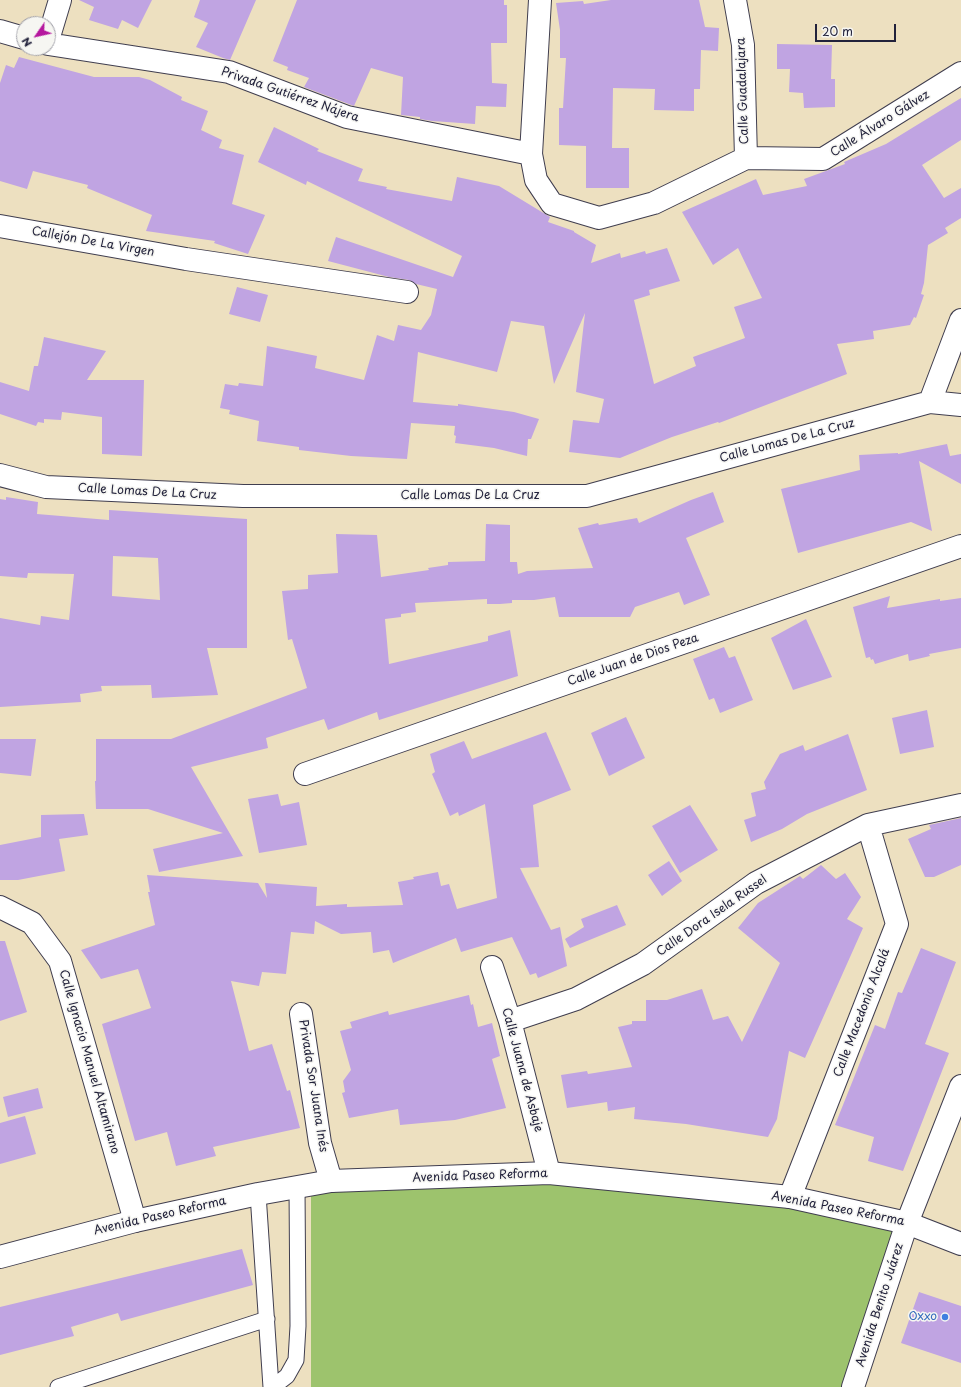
<!DOCTYPE html>
<meta charset="utf-8">
<style>
body{margin:0}
#map{position:relative;width:961px;height:1387px;overflow:hidden;background:#ede0c0;font-family:"Playpen Sans",sans-serif}
canvas{display:block}
.north{position:absolute;left:16px;top:16px;width:40px;height:40px;box-sizing:border-box;background:#f6f6f2;border:1px solid #a1a1a9;border-radius:50%;rotate:236deg;font-size:11px;font-weight:700;line-height:16px;text-align:center;color:#22223b}
.north::after{content:'';display:block;margin:auto;width:14px;height:18px;background:#b5179e;clip-path:polygon(50% 0,100% 100%,50% 72%,0 100%)}
.scale{position:absolute;left:815px;top:24px;width:81px;height:18px;box-sizing:border-box;border:2px solid #22223b;border-top:0;padding-left:5px;font-size:12px;line-height:14px;white-space:nowrap;color:#22223b;-webkit-text-stroke:3px #f6f6f2;paint-order:stroke}
</style>
<div id="map">
<canvas width="961" height="1387"></canvas>
<div class="north">N</div>
<div class="scale">20 m</div>
</div>
<script>
const ctx = document.querySelector('canvas').getContext('2d');
ctx.lineJoin = 'round';
function paint(path, color) { ctx.fillStyle = color; ctx.fill(path, 'evenodd'); }
function stroke(path, color, width, dash) { ctx.strokeStyle = color; ctx.lineWidth = width; ctx.lineCap = dash ? 'butt' : 'round'; ctx.setLineDash(dash || []); ctx.stroke(path); }
function label(font, color, halo, rows, align = 'center') {
  ctx.font = font + ' "Playpen Sans",sans-serif'; ctx.lineWidth = 3; ctx.setLineDash([]); ctx.textBaseline = 'middle'; ctx.strokeStyle = halo; ctx.fillStyle = color; for (const [text, x, y, turn = 0] of rows) {
    ctx.save(); ctx.translate(x, y); ctx.rotate((+turn || 0) * Math.PI / 180); ctx.textAlign = isNaN(turn) ? turn : align; if (halo) ctx.strokeText(text, 0, 0); ctx.fillText(text, 0, 0); ctx.restore();
  }
}
paint(new Path2D(`
 M549,1173l358,50 -54,164h-542v-202z`), '#9dc36d');
paint(new Path2D(`
 M79,0h73l-14,28 -16,-8 -4,9 -29,-9 5,-13z
 M200,0h56l-26,60 -7,-2 -27,-11 12,-24 -14,-6z
 M297,0h207v5h3v38h-16l1,40 15,1 -1,23 -30,-1 -1,18 -43,-3 -12,-2v-2l-19,-2 2,-38 -32,-9 -17,38 -45,-17 -5,-2 5,-9 -22,-8 1,-3 -15,-6z
 M611,0h88l6,27 14,1 -1,23 -17,-1 -1,39h-6v22l-40,-1 1,-21 -42,-1 -1,60h17v40h-43v-42l-27,-1v-37h4l3,-50h-6v-28l-4,-27 27,-2 1,3z
 M777,44l55,1 -1,34h4v28l-31,1 -1,-15 -14,-1 1,-23h-13z
 M19,57l75,20h45l11,3 32,17 -1,3 27,11 -7,19 21,10 -3,8 25,7 -12,49 33,11 -17,39 -34,-11 1,-2 -69,-10 6,-16 -65,-27 1,-3 -55,-14 -6,18 -27,-8v-98l6,-18 8,3z
 M961,98v42l-39,25 22,33 17,-10v30l-16,10 3,5 -20,12 -4,38 -3,11 3,1 -8,23 -2,-1 -4,8 -37,6 1,8 -37,5 10,30 -128,49 -1,-1 -46,15 -52,21 -51,-6 4,-32 26,3 5,-24 -28,-7 9,-79 -31,71 -10,-58 -33,-5 -14,51 -79,-20 -5,50 45,4v-2l56,8 25,7 -8,20h-3l-1,17 -33,-8 -39,-5 1,-7 -2,-1 1,-9 -44,-3 -4,36 -56,-3 -52,-6v-3l-42,-6 2,-20 -30,-7 1,-4 -10,-2 5,-24 13,2 1,-3 24,3 4,-40 50,10 -2,12 49,12 13,-45 17,6 4,-16 23,5 10,-15 6,-26 -21,-5 -7,-4 -20,-3 -61,-16 8,-24 117,40 9,-21 -155,-75 -1,4 -48,-23 16,-35 45,22 -2,2 46,18 -5,12 29,6 -1,2 66,12 5,-24 42,9 51,31 -2,5 26,9v1l22,13 -5,18 29,-10 1,5 24,-7 1,3 21,-6 13,33 -31,9 1,5 -16,5 20,84 42,-18 -3,-9 52,-19 -11,-31 28,-9 -24,-50 -25,17 -31,-53 74,-33 7,16 44,-9 -3,-7 41,-15 -1,-2 42,-18z
 M237,287l31,8 -8,27 -31,-8z
 M44,337l62,14 -19,29h57l-2,76 -40,-2v-37l-40,-5 -1,8 -17,-1v4l-6,-1 -2,4 -36,-12v-32l29,9 5,-25h4z
 M947,444l3,12 11,-2v30l-42,-23 13,70 -21,-9 -113,31 -17,-64 79,-19 -1,-15 39,-2v1z
 M713,492l11,30 -38,16 24,57 -26,10 -5,-13 -44,15 -5,10h-71l-4,-20 -21,3h-22v3l-12,1h-13v-5l-72,4 1,9 -15,2v3l-16,2 4,45 99,-23v-5l22,-6 8,46 -139,44 -2,-8 -49,18 -4,-11 -58,19 2,10 -77,19 52,89 -84,16 -6,-23 70,-16 -75,-24h-52l-1,-28h1v-42h75l136,-51 -15,-49 -4,1 -6,-49 26,-2v-14l30,-2 -2,-39 41,1 4,42 48,-7 -1,-2 20,-3v-3l37,-1 1,-37 24,1v37h7l1,12 9,-3 66,-3 -15,-40 20,-5 1,2 38,-7 2,5 52,-23z
 M6,497l32,5 -1,12 72,6v-10l138,9v129h-40l11,47 -66,3 -1,-13 -50,1 1,5 -22,3 1,8 -81,5v-89l40,7 1,-9 28,4 5,-46 -46,-1 -1,5 -27,-2v-77l6,1zM113,556l45,2 2,42 -48,-4z
 M890,596l-3,12 53,-9v2l21,-3v50l-32,6 1,2 -21,5 -1,-7 -33,10 -2,-5 -2,1 -1,-3 -4,1 -13,-51z
 M806,619l26,58 -39,13 -22,-52z
 M724,647l5,11 6,-2 18,44 -33,13 -6,-15 -5,2 -16,-41z
 M927,710l7,37 -34,7 -8,-36z
 M626,717l19,41 -36,18 -18,-43z
 M546,732l25,58 -38,15 6,62 -19,1 31,62 9,-3 7,39 -29,12 -2,-5 -6,2 -18,-38 -51,15 -5,-14 -63,25 -4,-13 -16,3 -2,-21 -30,2 -26,-13 -1,13 -23,-2 -5,42 -24,-2 -3,14 -28,-5 18,70 23,-7 15,47 3,-1 10,38 -87,19 3,9 -40,10 -9,-34 -32,9 -33,-117 49,-16 -13,-39 -37,10 -20,-29 74,-25 -7,-33h2l-3,-17 111,8 9,15 -2,-15 52,4 -1,19 31,-2v3l56,-2 -5,-23 16,-3 -1,-2 25,-5 3,14 8,-2 8,25 40,-11 -12,-94 -26,12 -1,-4 -8,4 -18,-42 3,-2 -5,-18 34,-13 8,18z
 M848,734l19,56 -60,24 -25,15 -31,13 -7,-22 12,-4 -5,-23 15,-4 -2,-7 16,-28 23,-9 2,6z
 M0,739h36l-5,37 -31,-3z
 M278,794l3,12 18,-4 8,43 -48,8 -11,-54z
 M690,805l28,45 -38,23 -28,-47z
 M84,814l4,21 -29,4 6,32 -47,9h-18v-35l41,-8v-22z
 M961,818v47l-27,12h-9l-17,-38 23,-10 -2,-4z
 M669,861l13,20 -20,15 -14,-21z
 M821,865l15,14 9,-6 16,24 -14,22 16,9 -58,130 -16,-7 -12,68 -9,18 -82,-13 -52,-5 1,-12 -27,4 -1,-9 -40,6 -6,-33 26,-4 1,3 44,-7 -14,-40 14,-3v-3h14v-21h21l35,-11 11,31 15,-4 14,26 38,-79 -42,-35 20,-25 42,-27 3,3z
 M617,905l9,20 -56,23 -5,-9 19,-12 -3,-8z
 M0,941h5l22,71 -27,9z
 M921,948l35,14 -31,82 24,9 -46,118 -35,-10 6,-24 -39,-12 40,-100 10,4 13,-37 4,1z
 M469,995l2,10 2,-1 5,23 14,-4 8,33 -8,3 14,49 -51,12 -55,5 -2,-16 -49,9 -7,-25 3,-1 -2,-11 8,-11 -11,-39 12,-3 -2,-6 38,-11 1,4z
 M38,1088l5,20 -35,9 -5,-20z
 M25,1116l11,38 -36,10v-41z
 M242,1249l11,36 -132,36 -3,-8 -47,14 3,9 -74,19v-48z
 M919,1292l42,14v57l-60,-20z`), '#c0a4e2');
const service = new Path2D(`
 M258,1194l13,193
 M58,1387l209,-68
 M273,1387l14,-11 9,-16 2,-34 -1,-139`);
const minor = new Path2D(`
 M540,0l-9,154 5,26 16,24 47,14 55,-15 92,-45 77,1 138,-86
 M735,0l8,45 3,113
 M0,31l24,7
 M48,40l12,-40
 M48,44l181,28 118,45 184,37
 M0,226l186,33 221,33
 M930,402l31,-82
 M0,475l46,12 197,9h344l343,-94 31,3
 M305,774l656,-228
 M0,907l32,16 28,38 75,260
 M492,967l18,54 39,152
 M301,1014l19,129 11,38
 M510,1021l66,-22 67,-35 113,-81 112,-58 93,-20
 M790,1197l107,-273 -29,-99
 M907,1223l54,-137`);
const tertiary = new Path2D(`
 M853,1387l54,-164`);
const secondary = new Path2D(`
 M0,1257l135,-36 123,-27 73,-13 218,-8 241,24 117,26 54,21`);
stroke(service, '#403e4f', 17);
stroke(minor, '#403e4f', 24);
stroke(tertiary, '#403e4f', 24);
stroke(secondary, '#403e4f', 24);
stroke(service, '#fff', 15);
stroke(minor, '#fff', 22);
stroke(tertiary, '#fff', 22);
stroke(secondary, '#fff', 22);
for (const [x, y, r, color] of [
 [945,1317,4,"#3f7fe0"]
]) { const dot = new Path2D(); dot.arc(x, y, r, 0, 2 * Math.PI); ctx.fillStyle = color; ctx.fill(dot); stroke(dot, '#f6f6f2', 1.5); }
label('12px', '#22223b', '#f6f6f2', [
 ["Calle Guadalajara",743,91,-92],
 ["Privada Gutiérrez Nájera",290,95,19],
 ["Calle Álvaro Gálvez",880,124,-32],
 ["Callejón De La Virgen",93,242,10],
 ["Calle Lomas De La Cruz",787,441,-15],
 ["Calle Lomas De La Cruz",147,492,3],
 ["Calle Lomas De La Cruz",470,496],
 ["Calle Juan de Dios Peza",633,660,-19],
 ["Calle Dora Isela Russel",712,916,-35],
 ["Calle Macedonio Alcalá",862,1013,-69],
 ["Calle Ignacio Manuel Altamirano",89,1062,74],
 ["Calle Juana de Asbaje",522,1070,75],
 ["Privada Sor Juana Inés",313,1086,81],
 ["Avenida Paseo Reforma",480,1176,-2],
 ["Avenida Paseo Reforma",838,1209,11],
 ["Avenida Paseo Reforma",160,1216,-13],
 ["Avenida Benito Juárez",880,1305,-72]
]);
label('12px', '#366cbe', '#f6f6f2', [
 ["Oxxo",937,1317]
], 'right');
</script>
